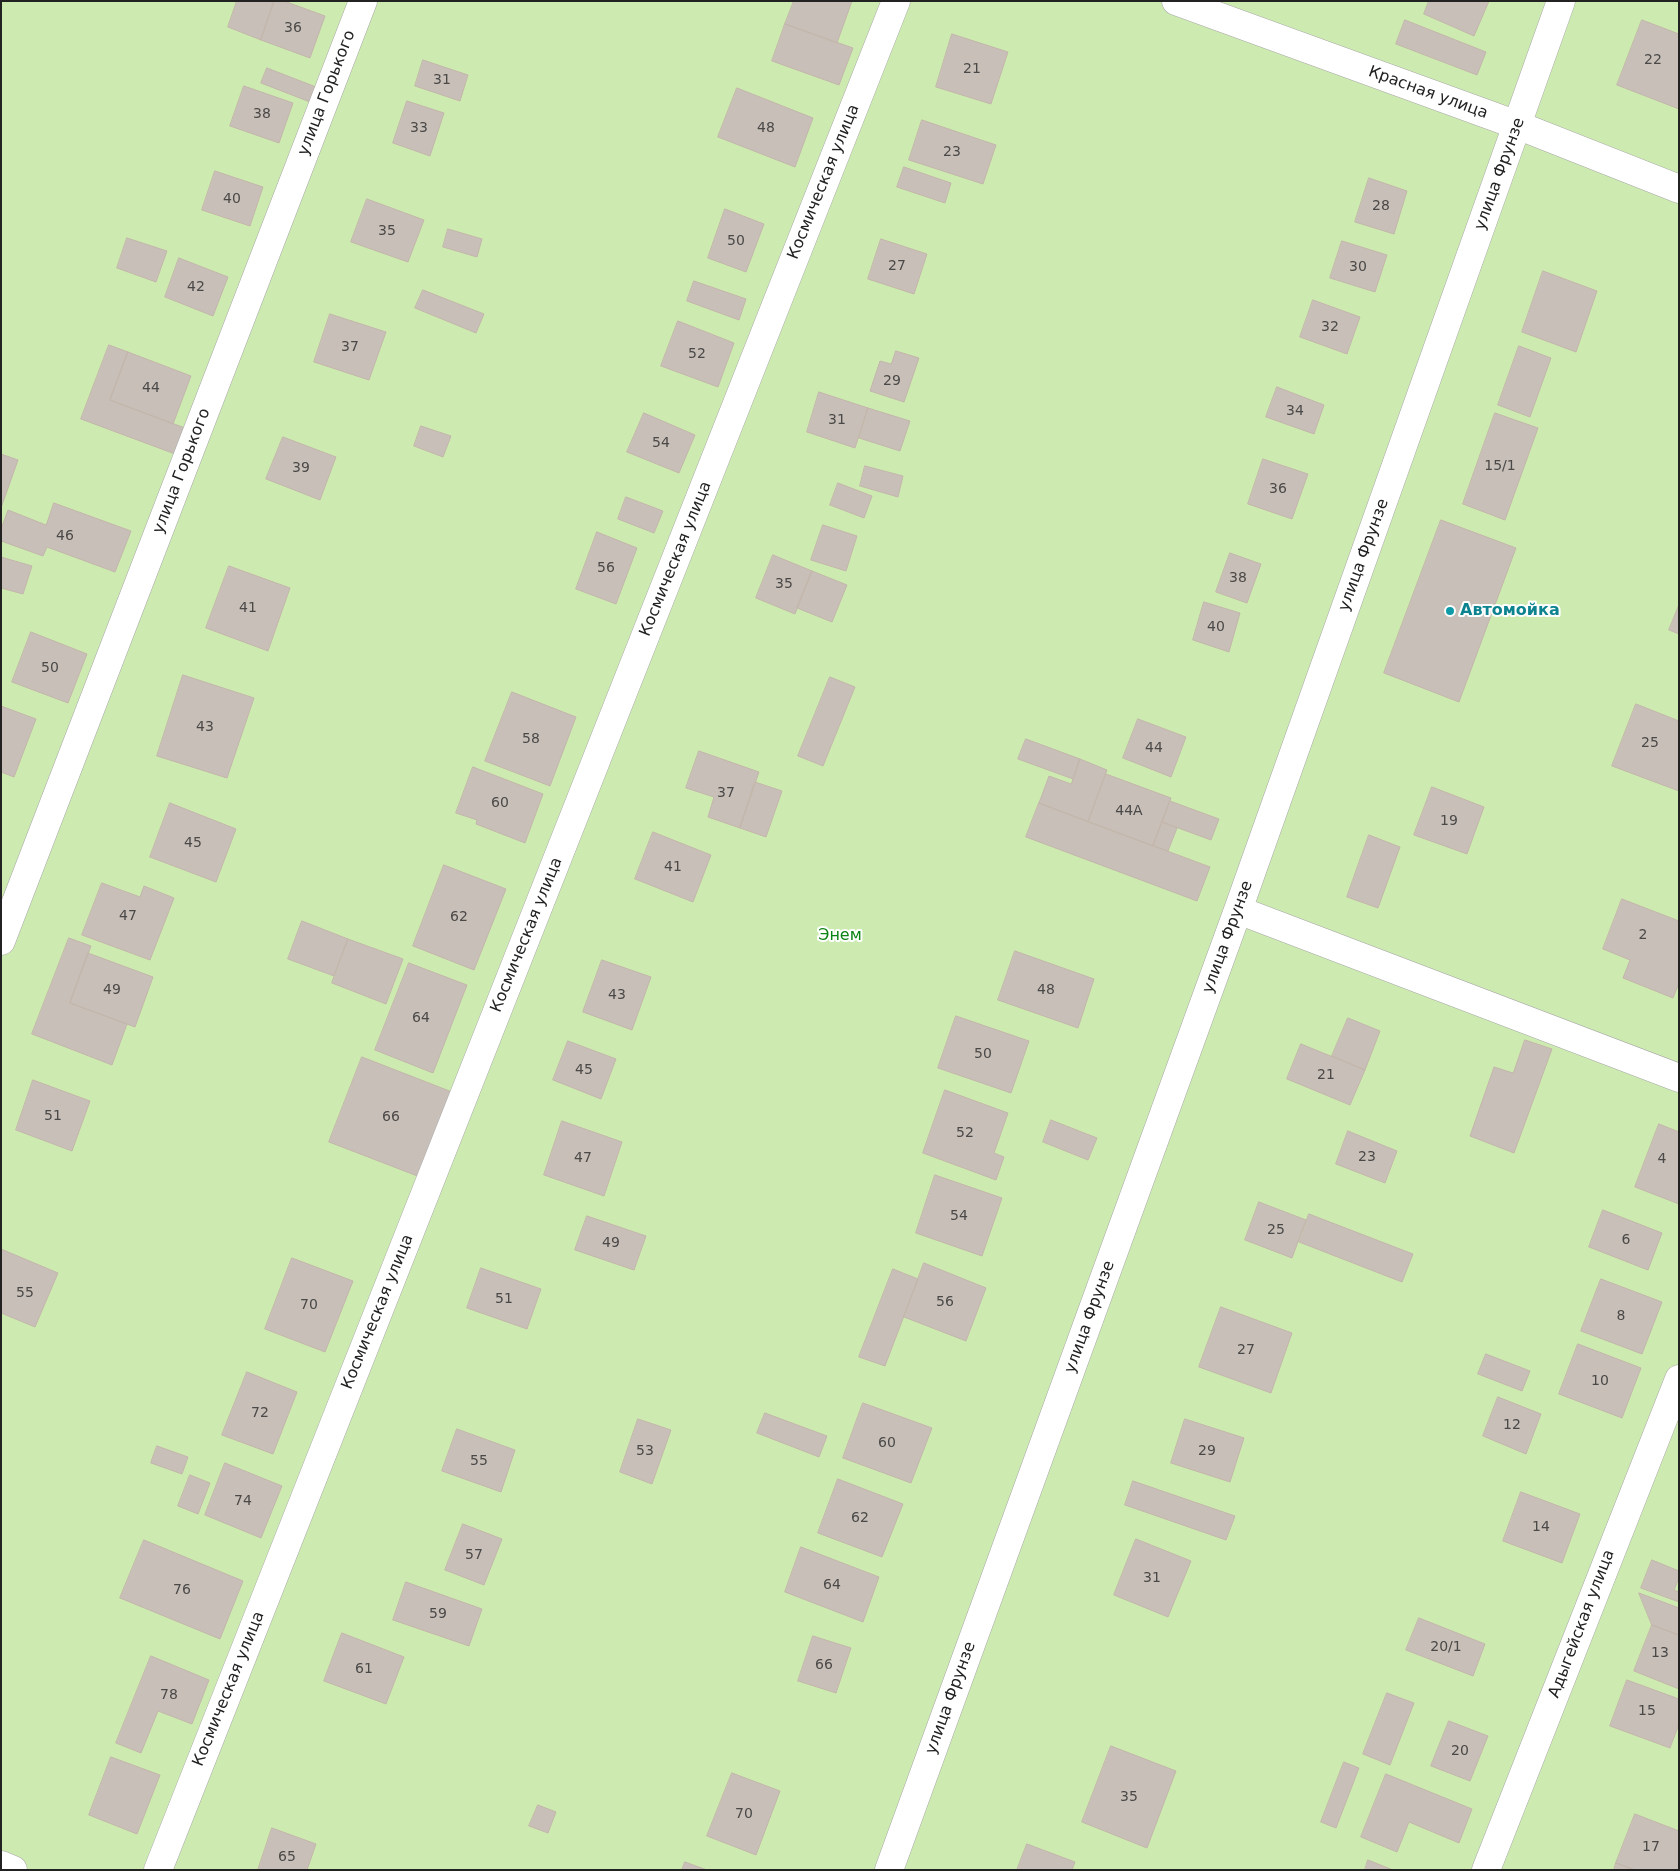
<!DOCTYPE html>
<meta charset="utf-8">
<style>
body{margin:0}
#map{position:relative;width:1680px;height:1871px;overflow:hidden;background:#f2efe9;font-family:"DejaVu Sans",sans-serif}
canvas{display:block}
.frame{position:absolute;inset:0;border:2px solid #222;pointer-events:none}
</style>
<div id="map">
<canvas width="1680" height="1871"></canvas>
<div class="frame"></div>
</div>
<script>
const ctx = document.querySelector('canvas').getContext('2d');
ctx.lineJoin = 'round';
function paint(path, color) { ctx.fillStyle = color; ctx.fill(path, 'evenodd'); }
function stroke(path, color, width, dash) { ctx.strokeStyle = color; ctx.lineWidth = width; ctx.lineCap = dash ? 'butt' : 'round'; ctx.setLineDash(dash || []); ctx.stroke(path); }
function label(font, color, halo, rows, align = 'center') {
  ctx.font = font + ' "DejaVu Sans",sans-serif'; ctx.lineWidth = 4; ctx.setLineDash([]); ctx.textBaseline = 'middle'; ctx.strokeStyle = halo; ctx.fillStyle = color; for (const [text, x, y, turn = 0] of rows) {
    ctx.save(); ctx.translate(x, y); ctx.rotate((+turn || 0) * Math.PI / 180); ctx.textAlign = isNaN(turn) ? turn : align; if (halo) ctx.strokeText(text, 0, 0); ctx.fillText(text, 0, 0); ctx.restore();
  }
}
paint(new Path2D(`
 M1,1h1678v1869h-1678z`), '#cdebb0');
const building = new Path2D(`
 M237,1h37l-13,39 -33,-13z
 M274,1h10l41,15 -15,42 -49,-18z
 M794,1h58l-15,42 -52,-19z
 M1429,1h60l-15,35 -50,-22z
 M1405,20l81,32 -9,23 -81,-31z
 M1642,20l37,14v75l-62,-24z
 M785,24l68,24 -14,37 -67,-24z
 M952,34l56,18 -17,52 -55,-17z
 M423,60l45,15 -8,26 -45,-15z
 M267,68l49,19 -6,15 -49,-19z
 M244,86l49,17 -14,40 -49,-17z
 M737,88l76,30 -18,49 -77,-30z
 M407,101l37,12 -14,43 -37,-13z
 M922,120l74,25 -13,39 -74,-24z
 M904,167l47,16 -6,20 -48,-16z
 M215,171l48,16 -13,39 -48,-16z
 M1369,178l38,13 -13,43 -39,-12z
 M367,199l57,21 -16,42 -57,-20z
 M725,209l39,15 -18,48 -38,-14z
 M448,229l34,10 -5,18 -34,-10z
 M127,238l40,13 -11,31 -39,-14z
 M881,239l46,15 -13,40 -46,-15z
 M1342,241l45,14 -12,37 -45,-14z
 M179,258l49,19 -15,39 -48,-19z
 M1543,271l54,20 -21,61 -54,-20z
 M694,281l52,18 -7,21 -52,-19z
 M423,290l61,24 -8,19 -61,-25z
 M1313,300l47,17 -13,37 -47,-17z
 M330,314l56,18 -17,48 -55,-18z
 M678,321l56,22 -16,44 -57,-21z
 M109,345l19,7 -18,48 75,28 -10,26 -94,-35z
 M1519,346l32,12 -21,59 -32,-12z
 M896,351l23,7 -15,44 -34,-11 10,-30 11,3z
 M128,352l63,24 -18,48 -63,-24z
 M1277,387l47,18 -10,29 -48,-17z
 M819,392l49,16 -13,40 -48,-16z
 M868,408l42,13 -10,30 -41,-13z
 M644,413l51,22 -16,38 -52,-21z
 M1495,413l43,15 -33,92 -42,-16z
 M421,426l30,10 -8,21 -29,-11z
 M283,437l53,20 -16,43 -54,-21z
 M1,454l17,6 -17,48z
 M1263,459l45,15 -16,45 -44,-15z
 M865,466l38,10 -5,21 -38,-11z
 M838,483l34,13 -8,22 -34,-13z
 M626,497l37,14 -9,22 -36,-14z
 M54,503l77,28 -16,41 -68,-25 -4,9 -42,-15v-12l7,-19 38,15z
 M1441,520l75,28 -57,154 -75,-29z
 M823,525l34,11 -11,35 -35,-11z
 M597,532l40,16 -21,56 -40,-15z
 M1230,553l31,11 -14,39 -31,-11z
 M773,555l39,16 -17,43 -39,-16z
 M1,557l31,9 -9,28 -22,-6z
 M229,566l61,22 -22,63 -62,-23z
 M812,571l35,14 -15,37 -35,-14z
 M1204,602l36,11 -11,39 -36,-12z
 M1679,605v29l-10,-4z
 M31,632l56,22 -19,49 -56,-21z
 M183,675l71,23 -27,80 -70,-22z
 M830,677l25,10 -32,79 -25,-10z
 M512,692l64,25 -26,69 -65,-25z
 M1636,704l43,17v70l-67,-25z
 M1,706l35,13 -22,58 -13,-5z
 M1138,719l48,18 -15,40 -48,-19z
 M1026,739l54,20 -7,20 -55,-20z
 M699,751l60,21 -19,56 -32,-11 6,-20 -28,-9z
 M1080,759l27,11 -19,52 -49,-19 10,-27 22,8z
 M473,767l70,27 -18,49 -49,-19 1,-4 -21,-7z
 M1106,774l65,24 -18,48 -65,-24z
 M755,782l27,9 -16,46 -26,-9z
 M1432,787l52,20 -17,47 -53,-19z
 M1170,801l49,18 -8,21 -49,-18z
 M170,803l66,26 -20,53 -66,-25z
 M1039,803l171,64 -13,34 -171,-64z
 M1162,822l15,6 -9,23 -15,-5z
 M653,832l58,23 -18,47 -58,-23z
 M1369,835l31,12 -22,61 -31,-11z
 M444,865l62,24 -32,81 -61,-24z
 M102,883l38,14 4,-11 30,12 -24,62 -68,-25z
 M1622,899l57,22v62l-6,15 -50,-20 7,-18 -27,-11z
 M302,921l46,18 -14,37 -46,-17z
 M69,938l22,8 -21,57 57,21 -15,41 -80,-31z
 M348,939l55,20 -17,45 -54,-21z
 M1015,951l79,28 -16,49 -80,-28z
 M88,953l65,24 -18,50 -65,-24z
 M602,960l49,17 -19,53 -49,-18z
 M409,963l58,22 -34,88 -58,-23z
 M956,1016l73,25 -18,52 -73,-25z
 M1348,1018l32,13 -15,39 -33,-14z
 M1525,1040l27,9 -38,104 -44,-17 24,-69 19,6z
 M568,1041l48,18 -15,40 -48,-19z
 M1301,1044l64,26 -15,35 -63,-26z
 M362,1057l90,35 -32,85 -91,-35z
 M33,1080l57,21 -18,50 -56,-21z
 M945,1090l63,23 -14,40 10,4 -8,23 -73,-27z
 M1051,1120l46,18 -9,22 -45,-18z
 M562,1121l60,21 -18,54 -60,-21z
 M1659,1124l20,8v72l-44,-17z
 M1348,1131l49,20 -12,32 -49,-19z
 M935,1175l67,23 -20,58 -66,-23z
 M1259,1202l47,18 -14,38 -47,-18z
 M1603,1210l59,23 -14,37 -59,-23z
 M1309,1214l104,40 -11,28 -103,-40z
 M587,1216l59,20 -12,34 -59,-20z
 M1,1249l57,24 -23,54 -34,-14z
 M292,1258l61,23 -28,71 -60,-23z
 M924,1263l62,25 -20,53 -62,-24z
 M481,1268l60,21 -14,40 -60,-21z
 M893,1269l25,10 -33,87 -26,-9z
 M1601,1279l61,23 -20,52 -61,-23z
 M1221,1307l71,26 -21,60 -72,-26z
 M1578,1344l63,24 -19,50 -63,-24z
 M1486,1354l44,17 -8,20 -44,-17z
 M247,1372l50,20 -24,62 -51,-19z
 M1498,1397l43,17 -15,40 -43,-18z
 M863,1403l69,25 -21,55 -68,-25z
 M765,1413l62,23 -8,21 -62,-24z
 M638,1419l33,11 -19,54 -32,-12z
 M1185,1419l59,19 -14,44 -59,-19z
 M457,1429l58,21 -14,42 -59,-21z
 M157,1446l31,11 -6,17 -31,-11z
 M225,1463l57,23 -21,52 -56,-23z
 M190,1475l20,8 -12,31 -20,-8z
 M838,1479l65,25 -21,53 -64,-24z
 M1133,1481l102,35 -9,24 -101,-35z
 M1521,1492l59,22 -18,49 -59,-22z
 M463,1524l39,15 -18,46 -39,-15z
 M1136,1539l55,22 -23,56 -54,-22z
 M144,1540l99,41 -23,58 -100,-41z
 M801,1547l78,30 -16,45 -78,-30z
 M1652,1560l27,11v7l-5,12 5,2v10l-38,-14z
 M406,1582l76,27 -13,37 -76,-26z
 M1639,1593l40,15v27l-27,-10z
 M1419,1618l66,26 -12,32 -67,-26z
 M1652,1625l27,10v54l-45,-18z
 M342,1633l62,24 -18,47 -62,-23z
 M813,1636l38,12 -15,45 -38,-12z
 M151,1656l58,24 -17,44 -34,-13 -17,42 -25,-10z
 M1627,1680l52,19v25l-9,24 -60,-22z
 M1387,1693l27,10 -24,62 -27,-11z
 M1449,1721l39,15 -18,45 -39,-15z
 M1111,1746l65,25 -29,77 -65,-26z
 M111,1757l49,18 -23,59 -48,-19z
 M1344,1762l15,6 -23,60 -15,-6z
 M732,1773l48,18 -24,64 -49,-19z
 M1386,1774l86,35 -13,34 -50,-21 -12,30 -36,-15z
 M538,1805l18,7 -8,21 -19,-7z
 M1635,1814l44,17v39h-44l-19,-7z
 M272,1828l44,16 -9,26h-49z
 M1027,1844l48,18 -3,8h-55z
 M1368,1860l25,10h-28z
 M685,1862l22,8h-25z
 M1616,1863l19,7h-21z`);
paint(building, '#c7bfb8');
stroke(building, '#c4b6ab', 1);
const street = new Path2D(`
 M1176,1l341,124 162,64
 M1238,910l441,168
 M1,941l362,-940
 M1,1865l12,5
 M158,1870l738,-1869
 M889,1870l349,-960 323,-909
 M1486,1870l193,-491`);
stroke(street, '#a9a9a9', 29);
stroke(street, '#fff', 28);
for (const [x, y, r, color] of [
 [1450,611,5,"#0f9aa8"]
]) { const dot = new Path2D(); dot.arc(x, y, r, 0, 2 * Math.PI); ctx.fillStyle = color; ctx.fill(dot); stroke(dot, '#fff', 2); }
label('14px', '#4b4948', null, [
 ["36",293,28],
 ["22",1653,60],
 ["21",972,69],
 ["31",442,80],
 ["38",262,114],
 ["33",419,128],
 ["48",766,128],
 ["23",952,152],
 ["40",232,199],
 ["28",1381,206],
 ["35",387,231],
 ["50",736,241],
 ["27",897,266],
 ["30",1358,267],
 ["42",196,287],
 ["32",1330,327],
 ["37",350,347],
 ["52",697,354],
 ["29",892,381],
 ["44",151,388],
 ["34",1295,411],
 ["31",837,420],
 ["54",661,443],
 ["15/1",1500,466],
 ["39",301,468],
 ["36",1278,489],
 ["46",65,536],
 ["56",606,568],
 ["38",1238,578],
 ["35",784,584],
 ["41",248,608],
 ["40",1216,627],
 ["50",50,668],
 ["43",205,727],
 ["58",531,739],
 ["25",1650,743],
 ["44",1154,748],
 ["37",726,793],
 ["60",500,803],
 ["44А",1129,811],
 ["19",1449,821],
 ["45",193,843],
 ["41",673,867],
 ["47",128,916],
 ["62",459,917],
 ["2",1643,935],
 ["49",112,990],
 ["48",1046,990],
 ["43",617,995],
 ["64",421,1018],
 ["50",983,1054],
 ["45",584,1070],
 ["21",1326,1075],
 ["51",53,1116],
 ["66",391,1117],
 ["52",965,1133],
 ["23",1367,1157],
 ["47",583,1158],
 ["4",1662,1159],
 ["54",959,1216],
 ["25",1276,1230],
 ["6",1626,1240],
 ["49",611,1243],
 ["55",25,1293],
 ["51",504,1299],
 ["56",945,1302],
 ["70",309,1305],
 ["8",1621,1316],
 ["27",1246,1350],
 ["10",1600,1381],
 ["72",260,1413],
 ["12",1512,1425],
 ["60",887,1443],
 ["53",645,1451],
 ["29",1207,1451],
 ["55",479,1461],
 ["74",243,1501],
 ["62",860,1518],
 ["14",1541,1527],
 ["57",474,1555],
 ["31",1152,1578],
 ["64",832,1585],
 ["76",182,1590],
 ["59",438,1614],
 ["20/1",1446,1647],
 ["13",1660,1653],
 ["66",824,1665],
 ["61",364,1669],
 ["78",169,1695],
 ["15",1647,1711],
 ["20",1460,1751],
 ["35",1129,1797],
 ["70",744,1814],
 ["17",1651,1847],
 ["65",287,1857]
]);
label('16px', '#222', '#fff', [
 ["улица Горького",327,93,-69],
 ["Красная улица",1428,93,20],
 ["улица Фрунзе",1500,174,-70],
 ["Космическая улица",824,182,-68],
 ["улица Горького",182,471,-69],
 ["улица Фрунзе",1364,555,-70],
 ["Космическая улица",676,559,-68],
 ["Космическая улица",527,935,-68],
 ["улица Фрунзе",1228,937,-70],
 ["Космическая улица",378,1312,-68],
 ["улица Фрунзе",1090,1317,-70],
 ["Адыгейская улица",1582,1624,-69],
 ["Космическая улица",229,1689,-68],
 ["улица Фрунзе",951,1698,-70]
]);
label('bold 16px', '#0d838f', '#fff', [
 ["Автомойка",1460,611]
], 'left');
label('16px', '#0c8416', '#fff', [
 ["Энем",840,936]
]);
</script>
